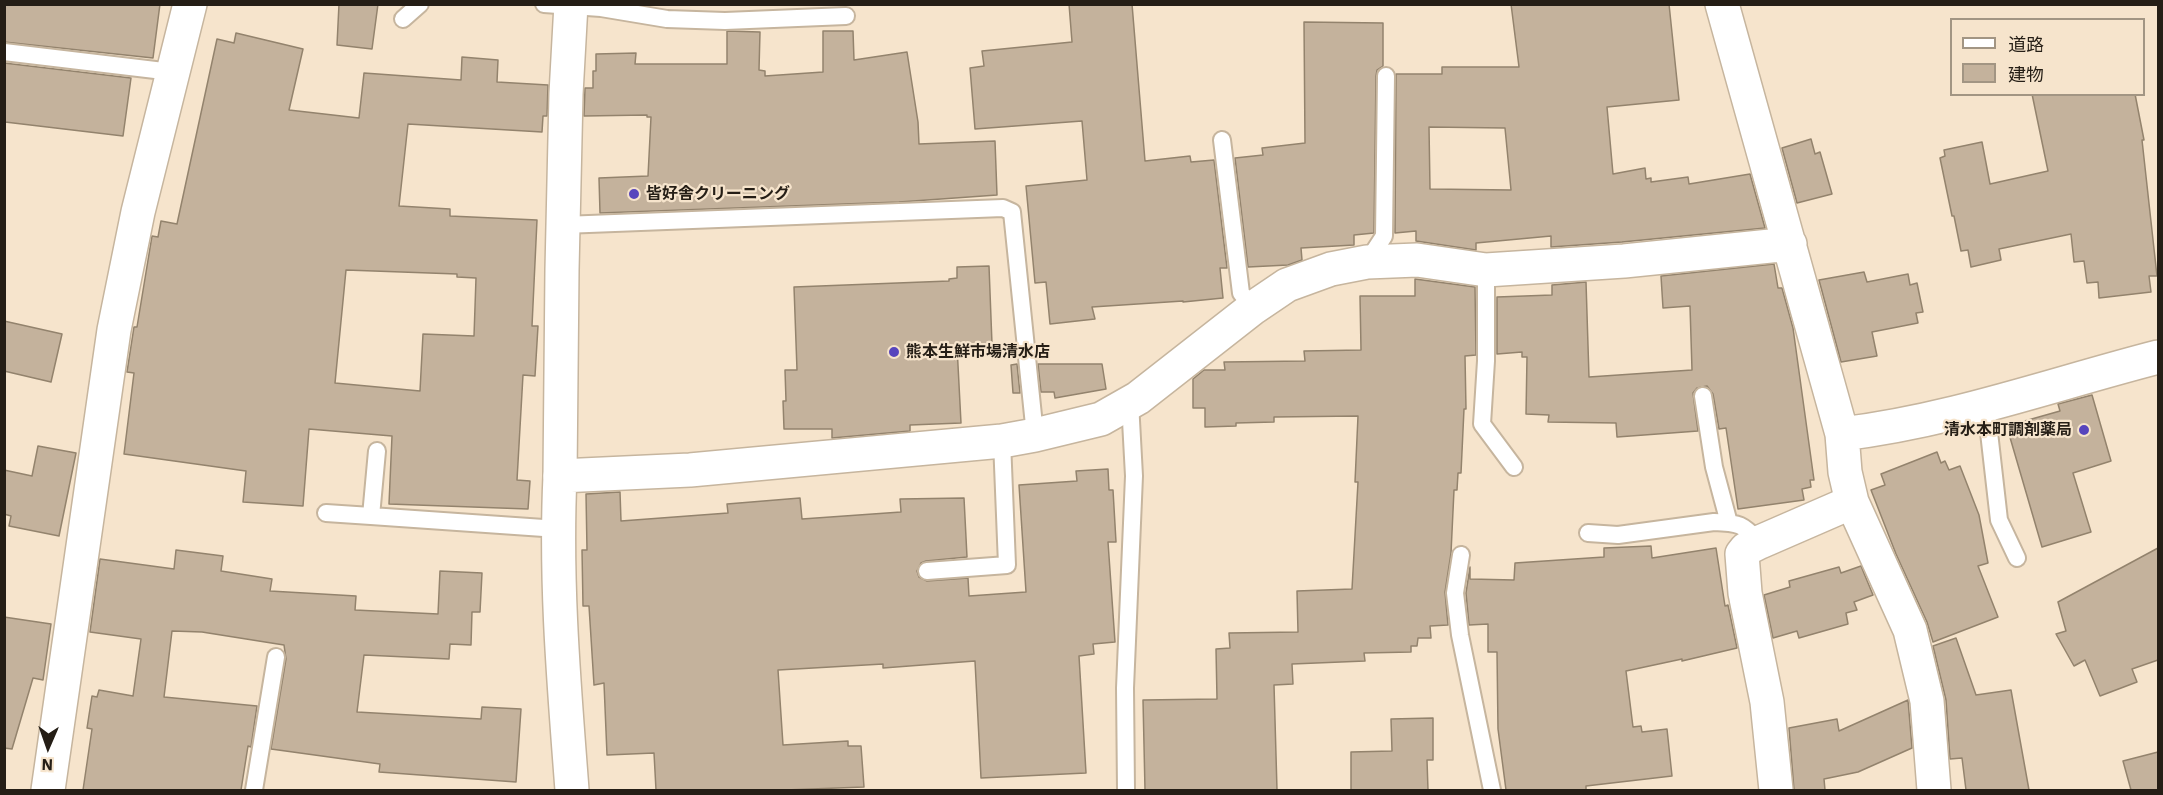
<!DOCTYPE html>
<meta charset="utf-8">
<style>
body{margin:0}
#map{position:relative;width:2163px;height:795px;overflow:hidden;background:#f6e4cc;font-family:"IBM Plex Sans","Noto Sans JP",sans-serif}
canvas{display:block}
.frame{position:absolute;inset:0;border:6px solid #251e16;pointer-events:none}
.legend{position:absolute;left:1950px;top:18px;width:195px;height:78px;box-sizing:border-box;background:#f6e4cc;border:2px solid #a29583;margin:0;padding:8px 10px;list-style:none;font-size:18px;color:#251e16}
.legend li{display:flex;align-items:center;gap:12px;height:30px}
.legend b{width:30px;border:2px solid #a29583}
.north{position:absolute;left:18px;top:717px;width:60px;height:60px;-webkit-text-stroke:4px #f6e4cc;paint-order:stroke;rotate:182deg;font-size:16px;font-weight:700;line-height:24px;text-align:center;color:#251e16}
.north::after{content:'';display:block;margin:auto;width:21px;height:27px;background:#251e16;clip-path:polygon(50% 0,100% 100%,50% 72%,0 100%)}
</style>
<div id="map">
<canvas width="2163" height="795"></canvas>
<div class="frame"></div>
<ul class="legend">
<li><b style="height:8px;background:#fff"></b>道路</li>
<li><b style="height:16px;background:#c4b29c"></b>建物</li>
</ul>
<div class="north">N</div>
</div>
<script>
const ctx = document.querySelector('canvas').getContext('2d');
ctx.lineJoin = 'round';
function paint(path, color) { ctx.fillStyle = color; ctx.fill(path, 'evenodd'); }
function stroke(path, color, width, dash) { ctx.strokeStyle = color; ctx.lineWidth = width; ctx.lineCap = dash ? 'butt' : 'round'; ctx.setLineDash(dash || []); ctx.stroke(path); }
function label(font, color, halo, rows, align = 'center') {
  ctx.font = font + ' "IBM Plex Sans","Noto Sans JP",sans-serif'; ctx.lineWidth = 4.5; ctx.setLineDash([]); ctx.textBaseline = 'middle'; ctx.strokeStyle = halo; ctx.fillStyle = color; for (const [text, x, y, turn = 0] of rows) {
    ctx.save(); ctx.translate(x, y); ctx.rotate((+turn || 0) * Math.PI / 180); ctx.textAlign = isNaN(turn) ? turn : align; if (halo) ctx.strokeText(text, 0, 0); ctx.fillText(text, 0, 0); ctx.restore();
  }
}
const building = new Path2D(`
 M4,4h156l-7,54 -149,-16z
 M339,4h39l-6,45 -35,-4z
 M1069,4h63l13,157 45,-5 1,6 23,-2 13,108h-7l3,30 -40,4v-1l-91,6 3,12 -45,5 -4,-42 -11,1 -9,-97 61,-6 -5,-59 -107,8 -5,-61 14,-2 -2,-15 90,-9z
 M1511,4h158l10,96 -72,7 6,67 32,-6 1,11 5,-1v4l37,-5 1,7 61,-10 15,54 -143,14 -71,5v-11l-75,7v7l-60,-9v-10l-21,2 1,-159h46v-7h77zM1429,127l76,1 6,62 -81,-1z
 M1304,22l79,1v43l-6,4 -1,6 -2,157 -20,2v10l-53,3 1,12 -14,5 -40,2 -13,-109 28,-3 -1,-7 43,-5z
 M727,31l33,1 -1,38 6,1v5l58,-4v-41h30l1,29 53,-8 11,70 1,22 76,-3 2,54 -98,7 -299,11 -1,-35 49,-2 3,-59h-4v-2l-63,1 1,-28h8v-17h3v-17l40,-1 -1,11h92z
 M236,33l67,16 -14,61 70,8 5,-45 97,7 1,-23 36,3 -1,22 51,3 -1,31h-4l-1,16 -134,-8 -9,82 51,3v7l87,4 -5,106h6l-3,50 -12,-1 -6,105 13,1 -2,28 -139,-5 3,-68 -83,-7 -6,77 -60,-4 3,-31 -122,-17 10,-81 -7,-1 7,-45h3l15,-91 6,1 3,-16 16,3 40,-185 17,4zM346,270l111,4v3l19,1 -2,58 -51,-2 -3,57 -85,-8z
 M4,63l127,15 -8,58 -118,-14z
 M2032,94h103l9,46h-2l15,136h-8l2,16 -52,6 -1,-16 -11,1 -3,-22 -10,1 -3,-28 -72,15 2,11 -30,7 -3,-17 -7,1 -7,-35h-2l-12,-58 5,-2 -1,-6 38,-8 8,42 58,-13z
 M1811,139l4,15 5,-2 12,42 -35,9 -15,-55z
 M1774,264l4,24h4l11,40 21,152h-4l1,7 -9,2 2,11 -66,9 -12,-81 -7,1 -6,-35 -6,-8 -10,2 -4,5 5,38 -81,6 -1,-14 -68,-1 1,-7 -23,-1 1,-57h-5v-5l-25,2v-57l55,-2v-10l34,-3 3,95 103,-7 -2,-64 -27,2 -2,-32z
 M989,266l3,78 -35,2 4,77 -51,2v6l-78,7v-9h-48l-1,-28h3l-1,-31h12l-3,-83 155,-6v-2l8,-1v-11z
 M1864,272l3,10 41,-8 2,11 7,-2 6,29 -7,1 2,10 -46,9 5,24 -36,6 -22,-82z
 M1415,279l60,8 1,68 -11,1 1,53h-2l-3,64h-3l-1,17h-3l-3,63 -6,39 3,33 -18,1 1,12h-13l-1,8h-6v6l-47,1 1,8 -73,3 1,20 -19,1 3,105h-132l-2,-90 74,-1 -1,-50 14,-1 -1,-15 69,-1 -1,-41 55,-2 6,-107h-3l3,-66 -84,1v5l-38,1v3l-31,1v-19h-12v-29l11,-9h21l-1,-8 81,-1 -1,-10 57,-1 -1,-54h55z
 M4,321l58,13 -11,48 -47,-11z
 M1017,364l3,29h-7l-2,-28z
 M1038,364h64l4,25 -51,9 -1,-6h-13z
 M2092,395l19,66 -38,12 18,59 -49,15 -33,-113 7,-2 -2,-8 46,-13 -2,-7z
 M38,446l38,7 -17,83 -50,-10 2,-10 -7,-2v-44l28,6z
 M1937,452l4,11 4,-2 4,9 11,-4 19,49 9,48 -10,3 20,51 -65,25 -6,-20 -31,-68 -25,-64 14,-5 -4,-11z
 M1108,469l1,21h4l3,52h-8l7,100 -22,2 1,10 -15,2 7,117 -105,5 -6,-117 -92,7v-4l-105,6 5,75 65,-4v5h13l3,41 -79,3h-129l-2,-37 -47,2 -3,-72 -10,2 -5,-79h-6l-1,-56h5l-1,-56 34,-2 1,29 107,-8 -1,-9 73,-6 2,21 99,-7 -1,-13 64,-1 3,59 -41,4 -5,2 -4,8 2,6 8,4 41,-3 1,18 57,-4 -7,-107 58,-4 -1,-10z
 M1651,546l1,12 64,-10 9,58 3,-1 9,43 -55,13v-2l-56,12 7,56 8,-1 1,6 25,-3 5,47 -86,10v4h-80l-8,-61 -1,-77h-9v-28l-19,1 -3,-32 4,-26v12l44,1 1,-17 89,-6v-9z
 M2158,548v112l-26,9 5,13 -37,14 -15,-36 -11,6 -18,-32 10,-3 -8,-29z
 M176,550l47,6 -2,15 51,8 -2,12 86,5 -1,14 83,4 2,-43 42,2 -2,39h-8l-1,33 -21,-1 -1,15 -85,-4 -7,57 124,7 1,-12 39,2 -5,73 -137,-10 1,-8 -109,-15 15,-90 -2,-14 -82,-13 -30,-1 -8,66 93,9 -6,41 -3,-1 -7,44h-158l9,-61 -5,-1 5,-32 5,1 2,-7 34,6 8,-57 -51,-7 10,-73 74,10z
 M1861,566l12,29 -19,7 3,8 -11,3 2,11 -49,14 -2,-7 -24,7 -9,-43 26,-8 -1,-6 50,-14 2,6z
 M4,617l47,7 -8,56 -10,-2 -21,71 -8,-1z
 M1956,638l20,57 35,-5 18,100h-63l-4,-32 -12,1 -4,-59 -13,-54z
 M1908,700l4,48 -54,24 -34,7 1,11h-31l-5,-62 48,-9 2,12z
 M1433,718v42h-6l1,30h-77v-38l41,-1 -1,-32z
 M2158,752v38h-27l-8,-29z`);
paint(building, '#c4b29c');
stroke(building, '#93836d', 1.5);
const lane = new Path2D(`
 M544,4l57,4 66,11 58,2 121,-5
 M403,19l17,-15
 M4,52l168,20
 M1222,140l19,153 12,15
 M563,225l440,-17 9,4 23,223
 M1367,262l17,-26 2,-160
 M1486,270v91l-4,63 32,43
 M1703,396l11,71 15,56
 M1986,406l13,114 18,38
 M377,451l-6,65 187,13
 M326,513l45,3
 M1588,533l30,2 96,-13c26,1 28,2 46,20
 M1461,555l-6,38 5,42 32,155
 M927,571l80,-6 -5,-124
 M254,790l22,-133
 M1126,790l-1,-102 9,-212 -4,-74`);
const street = new Path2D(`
 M1722,4l120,430c109,-13 211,-50 316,-77
 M1842,434l3,38 7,30 58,128 17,71 7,89
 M48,790l66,-460 24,-118 52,-208
 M572,790c-8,-105 -17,-209 -12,-314l130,-6 312,-29 33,-6 66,-16 37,-21 115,-90 34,-23 44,-16 36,-7 50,-2 69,10 138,-9 166,-17
 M1776,790l-9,-88 -22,-109 -3,-39 4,-5 14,-7 92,-40`);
const secondary = new Path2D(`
 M560,476l2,-206 4,-176 5,-90`);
stroke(lane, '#c6b59e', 20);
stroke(street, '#c6b59e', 36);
stroke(secondary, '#c6b59e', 36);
stroke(lane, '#fff', 16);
stroke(street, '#fff', 33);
stroke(secondary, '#fff', 33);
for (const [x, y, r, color] of [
 [634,194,6,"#5745bd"],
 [894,352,6,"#5745bd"],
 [2084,430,6,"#5745bd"]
]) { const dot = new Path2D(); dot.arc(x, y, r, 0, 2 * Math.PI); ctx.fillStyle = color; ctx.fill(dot); stroke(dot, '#f6e4cc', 2); }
label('bold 16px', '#251e16', '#f6e4cc', [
 ["皆好舎クリーニング",646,194],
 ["熊本生鮮市場清水店",906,352],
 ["清水本町調剤薬局",2072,430,"right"]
], 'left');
</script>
